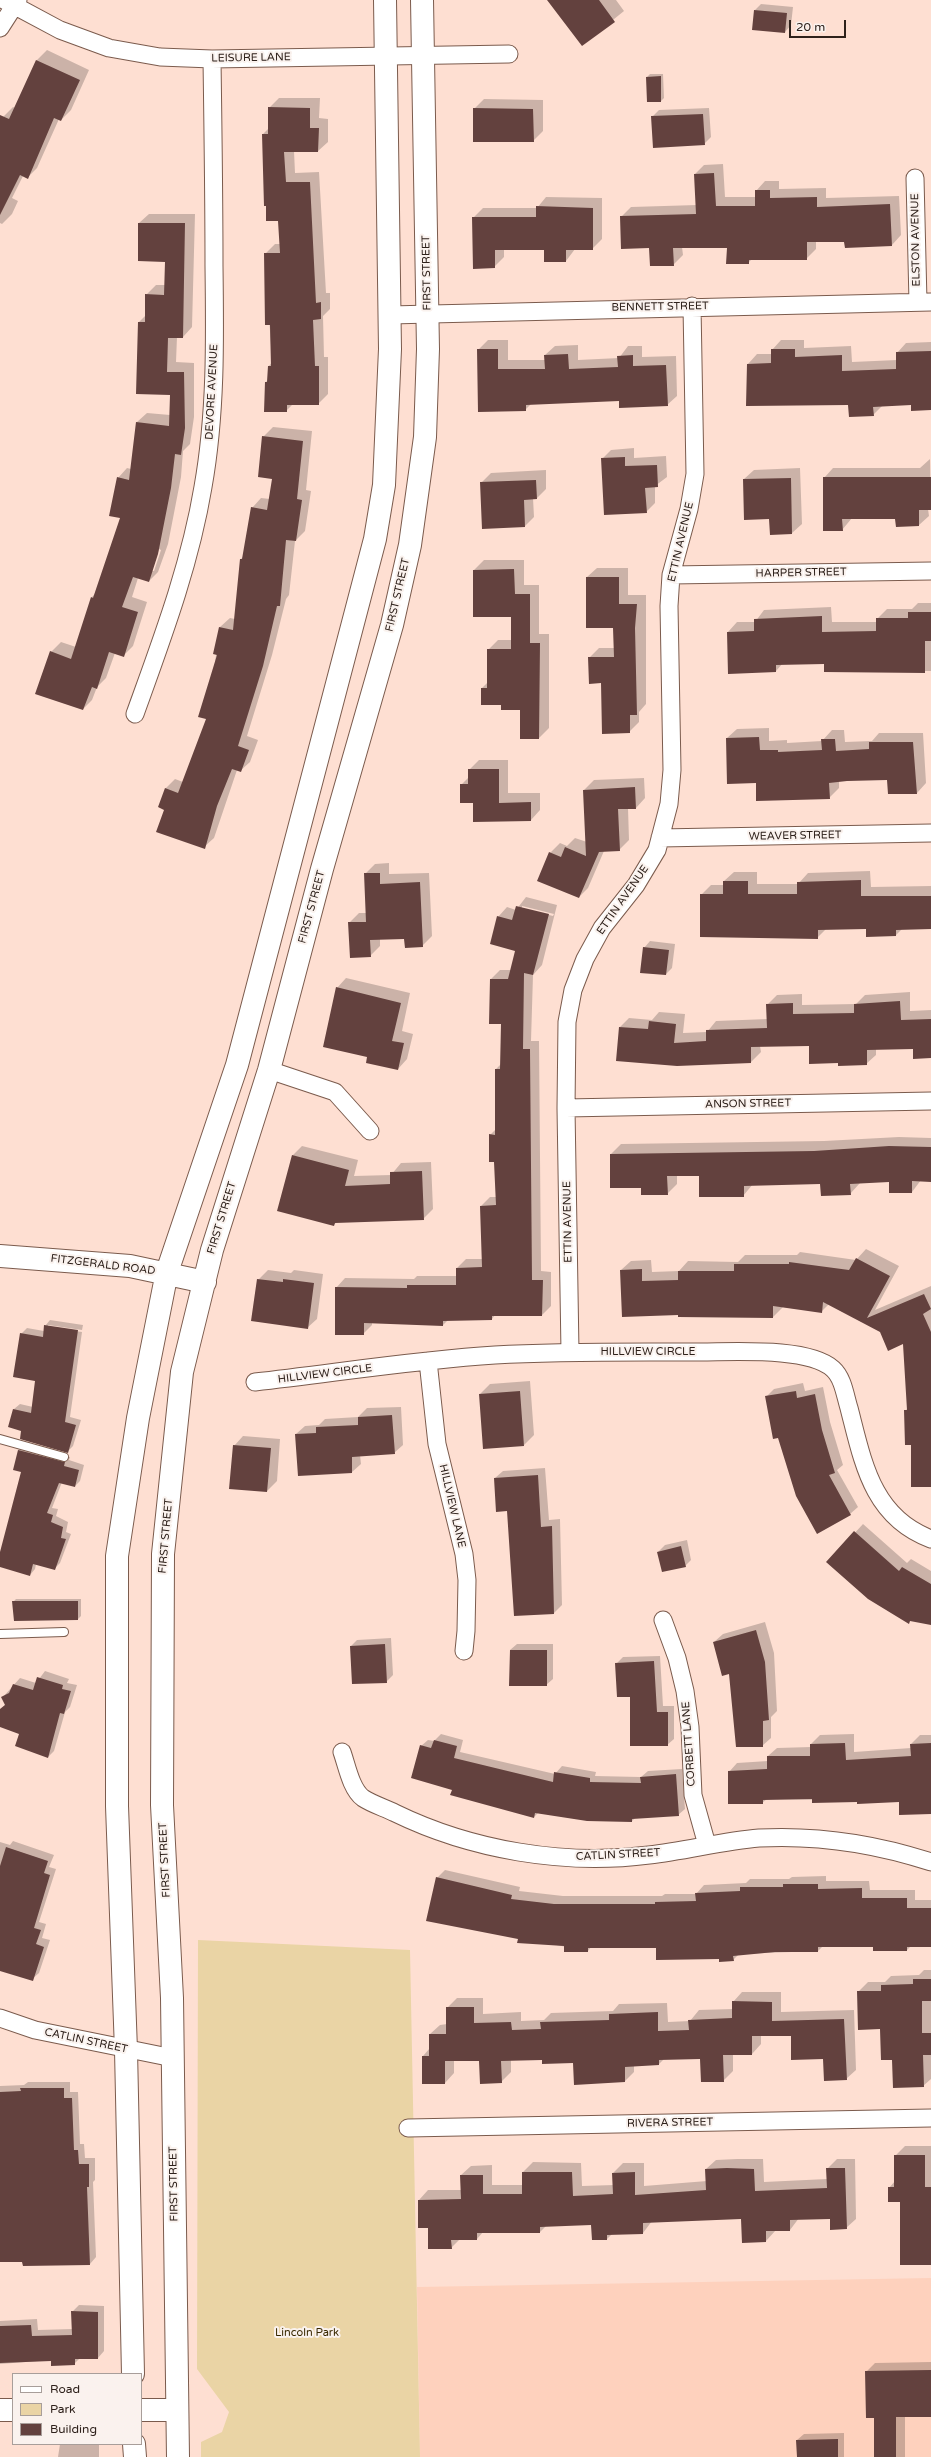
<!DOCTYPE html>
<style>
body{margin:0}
#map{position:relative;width:931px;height:2457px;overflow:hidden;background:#fedfd2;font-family:"Varela Round",sans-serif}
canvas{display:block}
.legend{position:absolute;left:12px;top:2373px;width:130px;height:72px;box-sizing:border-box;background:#faf2ee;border:1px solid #a89e9a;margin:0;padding:5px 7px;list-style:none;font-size:12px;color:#2e211b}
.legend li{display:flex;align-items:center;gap:8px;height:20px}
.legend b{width:20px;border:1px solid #a89e9a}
.scale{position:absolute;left:789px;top:20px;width:57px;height:18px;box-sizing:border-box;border:2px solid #2e211b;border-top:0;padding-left:5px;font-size:12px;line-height:14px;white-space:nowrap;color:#2e211b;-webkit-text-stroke:3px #faf2ee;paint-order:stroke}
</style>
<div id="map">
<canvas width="931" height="2457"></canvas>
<ul class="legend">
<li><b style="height:5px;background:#fff"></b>Road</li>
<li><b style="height:11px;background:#ead4a5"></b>Park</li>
<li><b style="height:11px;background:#63413e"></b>Building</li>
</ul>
<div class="scale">20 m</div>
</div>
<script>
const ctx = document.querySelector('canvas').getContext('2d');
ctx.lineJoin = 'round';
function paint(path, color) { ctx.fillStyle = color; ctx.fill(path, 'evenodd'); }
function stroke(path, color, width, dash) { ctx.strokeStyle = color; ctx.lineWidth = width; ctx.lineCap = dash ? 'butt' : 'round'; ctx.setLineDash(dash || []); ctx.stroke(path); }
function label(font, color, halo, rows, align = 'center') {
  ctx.font = font + ' "Varela Round",sans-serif'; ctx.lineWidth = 4; ctx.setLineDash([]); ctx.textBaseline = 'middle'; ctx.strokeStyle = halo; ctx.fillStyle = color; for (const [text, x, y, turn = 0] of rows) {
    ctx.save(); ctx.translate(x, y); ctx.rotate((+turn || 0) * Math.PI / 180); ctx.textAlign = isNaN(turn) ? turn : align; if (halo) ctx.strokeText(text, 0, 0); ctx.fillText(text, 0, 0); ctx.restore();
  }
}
paint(new Path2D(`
 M931,2278v179h-511l-3,-170z`), '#fed1bd');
paint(new Path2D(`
 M198,1940l212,10 10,507h-219v-15l21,-10 7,-20 -32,-43z`), '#ead4a5');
paint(new Path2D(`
 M549,0h67l8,11 -42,34z
 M761,4l32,3 -2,18 -6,7 -30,-22z
 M47,50l42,20 -18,40 -10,10 -2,-1 -22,49 -10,10 -4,-2 -11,22 6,3 -6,13 -10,10 -2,-1v-99l3,-7 10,-10 2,1 22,-48z
 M650,74h13l1,24 -3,3 -14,-24z
 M279,98h41l-1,20 9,1v23l-10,9h-24l1,22 24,-1 7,121h4v16l-7,7 1,41h4v37l-10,10h-25l-7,7 -20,-29 2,-2 1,-14 3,-4 -7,-108 10,-10h5l-1,-24 -16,-86 6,-6v-20z
 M484,99l59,1v31l-10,10 -59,-32z
 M709,108l2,29 -7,7 -52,-27 7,-7z
 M723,164l2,33h31v-6l9,-10h14v8l47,-1v10l73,-2 2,39 -9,10 -47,2v-7l-29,1v8l-10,10h-54l-4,4 -20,-16h-46l1,8 -10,10 -23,-18 -29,-30 10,-10 66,-2 -2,-31 9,-9z
 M546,197l56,1v41l-10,10h-17l-9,12 -21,-12h-41v8l-10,10 -21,-49 10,-10h54z
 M149,214h46l-3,113 -9,10h-6l-1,25 18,1v54l-4,27 -7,7 -2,26 -13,67 -10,28 -9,9 -11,-3 -6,19 15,5 -14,44 -10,10 -8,-3 -9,25 -9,9 -5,13 -9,9 -32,-57 10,-10 15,5 16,-50 4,-4 25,-75 -3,-40 9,-10 4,1 6,-47 10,-9 23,2 1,-21 -32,-72 7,-7v-20l10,-10h9l1,-24 -27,-38zM159,549l2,1 -7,21h-2z
 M488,340h20v20h38l-1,-5 10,-9 23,-1v15l41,-2 9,-12h14v11l34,-1 1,40 -10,9 -47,-5 -89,4 -6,6 -47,-60z
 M781,340h23v8l47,-2 1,16 45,-2v-7l9,-10 25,-1v67l-19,-5 -29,1 -10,10 -24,-11 -102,1 1,-41 9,-10h15v-4z
 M273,427l39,4 -6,59 5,1 -6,40 -10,10 -6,54 -3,4 -14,56 -25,81 11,4 -8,22 -10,9 -3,-1 -23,68 -10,9 -39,-38v-20l10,-10 8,3 24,-63 13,-92 10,-9 5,1 6,-60 3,-3 8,-48 9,-10 9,1 3,-21 -10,-41z
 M634,448v10l32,-2 1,21 -12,9v17l-9,9 -44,-53 9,-9z
 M930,459l1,50h-3l1,7 -10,9 -23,-7h-44l-10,12 -18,-52 9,-10h87z
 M800,468l2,56 -10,9 -22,-15 -26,-39 10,-9z
 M546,470v19l-9,9h-4l1,19 -9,9 -44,-43 10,-10z
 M484,560h40v25h15v49h10v94l-10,10 -18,-29 -19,-5 -20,-16 6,-6v-32l10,-10h14v-24l-38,-46z
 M597,568h31v27h18v109l-7,8v10l-10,10 -40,-74 10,-10h16l-1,-21 -27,-50z
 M918,603h13v68h-106v-8h-42l-7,8 -48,-39 9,-10h18l9,-12 67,-3 1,15h45v-3l10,-10h25z
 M769,728v13l18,-1v3l35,-2 10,-11h12l1,12 27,-1 7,-8h44l3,50 -9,10 -29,-15 -49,3v7l-10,10 -73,-16 -29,-44 10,-9z
 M479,760h29v33h32v17l-9,10 -57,-18 -13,-17 8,-8v-7z
 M644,778l1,20 -9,10h-8l1,32 -10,10 -15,1 -16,37 -9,9 -29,-44 10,-10 7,3 8,-8 12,4 -3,-52 10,-10z
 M389,863v11l40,-1 3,63 -10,10 -17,-8 -25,1v7l-10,10 -21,-33 10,-10h8l-2,-39 10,-10z
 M870,871l1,16 60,-1v42l-29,1 -6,6 -29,-7 -41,1 -9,9 -116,-43 10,-10h13v-4l10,-9h23v12h41l10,-11z
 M526,897l31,8 -15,60 -9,10 -2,66h8l2,230 10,1v34l-9,9h-47l-3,4 -44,1 -5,5 -71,-3v3l-9,9 -27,-46 9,-10 69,1 3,-3h40v-8l9,-9h17l-2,-53 9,-9h6l-1,-36 -5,-26 6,-6v-60l5,-5 1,-41 -11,-44 9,-9h11l5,-20 -18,-33 9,-10 9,3zM522,906l32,8 -1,2 -31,-8z
 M650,941l25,3 -3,24 -6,6 -22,-26z
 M346,978l64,15 -8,38 11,3 -6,25 -9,10 -30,-13 -31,-68z
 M910,992v19l21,-1v47l-17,-9 -38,1v6l-10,9 -27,-2 -29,-18 -50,2 1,6 -10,10 -74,3 -57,-38 9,-9 23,2 7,-8 26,2 -2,19 24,-1 9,-11 52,-2 -1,-14 10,-10 25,-1v11l54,-1 9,-9z
 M899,1137l32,1v42h-10l-9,12 -22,-11 -30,2 -10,11 -29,-11 -68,1 -10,12 -43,-21h-23v9l-10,10 -25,-7h-31v-33l10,-10 203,-3z
 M302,1146l56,14 -4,16 37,-1 10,-12 30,-1 2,47 -10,10 -86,3 -4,3 -40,-70z
 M866,1249l33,17 -24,44 56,-24v200l-19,-42 -7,-33 3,-3 -4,-65 -75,-39 -8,8 -38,-5 -10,10 -94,-3 -58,-44 10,-9 20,-1 1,12 27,-1 9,-10 50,1 7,-7h52l3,-3 56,8z
 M268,1270l23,3 3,-3 29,4 -6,45 -10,9 -49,-48z
 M50,1320l33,5 -1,5 -34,-5v2l34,5 -12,85 11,3 -8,26 -6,6 -44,-21 -9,-22 6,-5 13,3 3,-27 -15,-46 6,-6 17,3 1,-5z
 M530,1381l4,54 -10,10 -44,-51 10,-10z
 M803,1383l2,8 18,-4 7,35 13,43 -6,5 21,37 -8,7 -84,-117 8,-8z
 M401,1407l2,38 -9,8 -34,2 1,9 -9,8 -53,3 -3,-41 9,-8 14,-1 6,-6 33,-2 9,-9z
 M243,1436l37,3 -3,42 -10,10 -33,-45z
 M24,1445l46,12 -1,3 15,5 -4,16 -5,5 -13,-4 -10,26 6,1 -2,7 12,6 -2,10 5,2 -11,29 -6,6 -18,-5 -1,5 -5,6 -30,-9v-11l22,-84 -4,-21z
 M545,1468l4,52 11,-1 2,86 -8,8 -39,2 -7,-105 -13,-32 8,-7z
 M863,1524l44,39 4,-4 20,12v53l-20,-4 -2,2 -81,-60z
 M687,1540l4,20 -6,6 -27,-14 7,-7z
 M16,1599h65v17l-3,3 -65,-17z
 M765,1622l9,31 3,58 -6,6v21l-9,8 -32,-73 -16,-31 9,-8z
 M391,1638l2,37 -7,7 -35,-36 6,-6z
 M517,1644h36v35l-7,6 -36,-35z
 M660,1656l3,50h11v33l-7,6 -36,-49 -15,-32 7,-7z
 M45,1671l24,8 -2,4 10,2 -7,22 -5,5 -11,39 -6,6 -28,-24 -20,-7v-16l6,-6 -3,-7 17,-19 16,5z
 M441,1734l22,6 -3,12 95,22 7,-8 34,6 -1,4 46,1 7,-6 34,-2 3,40 -7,6 -43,3 -3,3 -94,-8 -4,4 -81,-28 -32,-43 7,-6 6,1z
 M854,1734v18l57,-4v-4l9,-9h11v78l-31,-12 -133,-2 -5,4 -33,-31 8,-9 31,-2v-5l9,-8 34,-1v-3l9,-9z
 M13,1841l41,14 -5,12 7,2 -17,53 7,2 -4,14 8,2 -11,33 -7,6 -32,-9v-128l10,3z
 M445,1870l75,17 -1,4 44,5h99l3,-2h31l8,-9 42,-2 4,-4h39l3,-2 34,-1v5h43l1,9h45v10h16v46h-20l-4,4 -33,-4h-51l-5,5 -79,3 -6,6 -76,-13h-66l-3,4 -69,-13 -82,-60z
 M924,1970h7v109l-8,7 -30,-27 -12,-31 -23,-36 10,-10h17l6,-6 28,-1z
 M742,1992h39v20l73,-2 2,60 -10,9 -22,-21 -32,-24 -31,1v9l-9,10h-19v17l-10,10 -22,-23 -37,1 -5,5 -25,1v7l-9,9 -51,-19 -32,-3 -31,1v12l-10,10 -21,-22h-26v13l-9,10h-22v-27l7,-8v-14l10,-9 7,-1v-16l10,-10h26v16l38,-2v9l23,-1 7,-7 62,-2 6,-7 48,-1 1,19 22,-1 9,-11 34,-1v-7z
 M28,2082h42v10h8l2,52h4l1,14h10v22l-2,2 3,75 -6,7 -90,-3v-175l24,-1z
 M905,2146h26v118l-30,-63 -12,-13 6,-7v-25z
 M737,2159h26l1,23 63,-3v-10l10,-10h18l1,60 -10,9 -15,-10h-32l-9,12h-14l-10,11 -24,-23 -90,3 -9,12 -31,1 -5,5 -15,-15 -46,2 -6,6h-57l-6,7h-17l-9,9 -22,-21 -10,-27 9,-10h34l-1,-15 10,-9 21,-1v20h31v-13l10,-10 48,1 1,23 32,-1 -1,-12 10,-10h21v23l63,-5 -1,-12 10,-9z
 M79,2305l25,1v45l-6,7h-18l-6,6 -22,-4 -52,4v-43l37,-2 1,11 35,-1 -1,-17z
 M931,2362v54h-26v41h-30v-40l-9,-45 9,-9z
 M844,2433v24h-47v-17l7,-6z
 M60,2444h39v13h-41z`), '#0003');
paint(new Path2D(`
 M547,0h52l16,22 -33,24z
 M754,10l33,3 -2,20 -33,-3z
 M36,60l44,20 -19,41 -7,-3 -26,61 -8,-4 -20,40v-100l9,4z
 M661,76v26h-14l-1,-25z
 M268,107l42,1v20h9l-1,24h-34l2,30h24l6,121 5,-1v17l-8,1 2,46h4v39h-32v7h-23l1,-30h2l1,-16h3l-1,-41h-5l-1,-72h16l-2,-32h-12v-15h-2l-2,-72h6z
 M473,108l60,1 1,33h-61z
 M703,114l2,31 -52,3 -2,-32z
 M714,173l2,33h39v-16h15v8l47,-1v10l73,-3 2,42 -47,2 -1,-6h-37v18h-58v4h-23l1,-16h-54l1,18h-24l-1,-18 -28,1 -1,-33 76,-2 -2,-40z
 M536,206l57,2v42h-27v12h-22v-12h-49v18l-22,1 -1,-52h64z
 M138,223h47l-2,115h-15l-1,34h17l1,56 -4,27 -6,-1 -4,34 -13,66 -9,28 -16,-5 -11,30 16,5 -14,45 -15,-5 -12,37 -5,-2 -9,23 -48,-16 15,-43 21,8 20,-62 2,1 27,-80 -11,-2 8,-39 12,3 7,-58 33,4 1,-31 -34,-1 2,-72h7v-28l19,1 1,-33 -27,-1z
 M477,349h21v20h47l-1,-14 24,-1 1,15 49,-2 -1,-11 16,-1v11l33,-1 2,41 -49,2v-7l-93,4v6l-48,1z
 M771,349h24v8l47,-2v16l54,-2v-17l35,-1v59l-20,1v-6l-38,2 1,9 -25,1 -1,-12 -102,1 1,-42 24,-1z
 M262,436l41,5 -6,58 5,1 -6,41 -10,-1 -6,66h-3l-14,60 -25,80 11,4 -8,22 -9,-3 -15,37 -12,43 -49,-17 8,-22 -6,-3 7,-19 13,5 28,-74 -8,-2 19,-62 -4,-1 6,-27 14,3 7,-71h2l9,-52 16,3 5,-31 -14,-2z
 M625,457v9l32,-1 1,22 -13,1 2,25 -43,2 -3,-57z
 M823,477h108v33h-12v16l-23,1 -1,-8h-53l1,12h-20z
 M791,478l1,56 -22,1 -1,-16 -25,1 -1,-41z
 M536,480l1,19 -13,1 1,27 -43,2 -2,-47z
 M514,569l1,25h15v49h10l-1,96h-19v-29h-19v-5h-20v-17h6v-39h24v-32h-38v-47z
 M586,577h33v27h18l-2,24 2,87h-7v18l-28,1 -1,-51 -12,1 -1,-27h26l-1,-29h-27z
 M908,612h23v29h-6v32l-101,-1v-8l-48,1v7l-48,2 -1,-42 27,-1v-12l68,-3v16l54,-1v-13h32z
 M759,737l1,13h18v2l44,-2 -1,-11h14l1,12 33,-2v-7h44l4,52h-29l-1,-14 -40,1 -18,2 1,16 -74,2v-18l-29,1 -1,-46z
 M468,769h31v34l32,-1v19l-58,1v-19h-13v-19h8z
 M635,787l1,22h-18l2,42 -21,1 -20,46 -42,-17 12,-29 12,5 4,-10 21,9 -3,-66z
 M364,873h16v11l40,-2 3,65 -18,1 -1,-9 -34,1 1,17 -21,1 -2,-36h18z
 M861,880v16h70v33l-35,1v6l-30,1v-8l-48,1v9l-118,-2v-43h23v-13h25v13h49v-12z
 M516,906l33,8 -16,61 -9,-2 -1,76h7l2,231h11l-1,36h-50v4l-49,1v5l-79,-3v12h-29v-48l72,1v-3h49v-17l26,-1 -2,-61 16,-1 -2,-43h-5v-28l6,1v-66h5l1,-45h-12l1,-45h18l7,-28 -25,-7 7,-28 15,4z
 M643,947l26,3 -3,25 -26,-2z
 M336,987l65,16 -9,38 12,2 -6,27 -32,-7 1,-6 -44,-10z
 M900,1001l1,19 30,-1v39l-18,1v-10l-46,1v15l-29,1v-3l-29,1v-18l-58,1v16l-74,3 -61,-5 3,-34 29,2 1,-8 27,3 -2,19 32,-2v-11l61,-2 -1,-24 27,-1v11l61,-1v-9z
 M889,1146l42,1v35l-19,-1v12h-23v-11l-39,2 1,11 -30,1 -1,-12 -76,2v11h-45v-21h-32l1,19h-27v-7h-31v-34l204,-3z
 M292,1155l57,15 -4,16 45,-2v-12l32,-1 2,49 -89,3 -1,3 -57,-15z
 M856,1258l34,18 -23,42 57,-24 7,15 -8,5 8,18v155h-20v-42h-6l-1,-35h3l-4,-66 -15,7 -8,-19 -57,-30 -1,11 -49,-7v12l-95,-1v-2l-56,2 -2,-47 22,-1v12l36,-1v-9h56v-7h55v-2l60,8z
 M257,1279l26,3v-3l31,4 -6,46 -57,-8z
 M44,1325l34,5 -13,92 11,3 -8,28 -48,-14 1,-8 -13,-4 5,-18 18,4 4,-32 -22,-4 7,-44 23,4z
 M520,1391l4,55 -41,3 -4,-55z
 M796,1391l1,7 18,-4 7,36 13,43 -6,2 22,40 -34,19 -21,-38 -18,-58 -5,1 -8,-43z
 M392,1415l3,39 -43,3v16l-54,3 -3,-42 21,-1v-6l42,-2v-8z
 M233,1445l38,3 -4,44 -38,-3z
 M18,1450l47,12 -1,4 15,4 -4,17 -16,-4 -12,30 6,2 -2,7 12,5 -2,11 5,1 -11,31 -22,-6 -3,12 -30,-9v-15l21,-80 -8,-2z
 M538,1475l3,52 11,-1 2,88 -40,2 -7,-105 -11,1 -2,-34z
 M854,1531l45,40 3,-4 29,17v41l-21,-4 -1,3 -41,-25 -42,-37z
 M681,1546l5,21 -24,5 -5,-20z
 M12,1601h66v19l-64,1z
 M756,1630l9,32 4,58 -6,1v26h-27l-7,-73 -7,2 -9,-34z
 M385,1644l2,39 -35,1 -2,-38z
 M510,1650h37v36h-38z
 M654,1661l3,51h11v34h-38v-49h-13l-2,-34z
 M37,1677l26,8 -1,4 9,2 -7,23 -4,-1 -12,45 -33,-12 4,-12 -19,-7v-18l5,-4 -4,-8 8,-4 4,-9 20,6z
 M434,1740l23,6 -3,12 99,24 1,-10 36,6v4l51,1 -1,-6 36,-3 3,42 -47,3v3l-45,-1 -52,-8 -1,5 -84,-23 2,-5 -41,-12 9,-33 11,3z
 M845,1743l1,17 65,-4 -1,-12 21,-1v71l-32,1v-13l-42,2v-2l-45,1v-4l-49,1v4h-35v-33l39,-2v-13h43v-12z
 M6,1847l42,14 -4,12 6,2 -16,53 7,2 -5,14 8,3 -11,34 -33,-10v-105z
 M436,1877l76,18 -1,4 43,5h101v-2l41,-1 -1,-8 45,-2v-4h43v-3h35v5l44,-1v10h45v10h24v39h-24v4h-34v-4h-55v5h-43l-42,4 1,5 -15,1v-3l-63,1v-12h-68v4h-24v-6l-47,-3 1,-4 -92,-18z
 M913,1979h18v22h-9v32h9v22h-8l1,32 -31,1 -1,-28h-11l-1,-31 -22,1 -1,-39h24v-6l32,-1z
 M732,2001l40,1v19l72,-2 3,61 -23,1 -1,-22 -32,1v-24h-39v19h-29l1,27h-23l-1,-23 -41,1v5l-34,2v15l-51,3 -1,-22 -31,1v-4l-41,1 1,22 -22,1 -1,-23h-34v23h-23v-28h7v-22h17v-27h28v16l37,-1 1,8 29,-1 -1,-7 69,-2v-6l49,-2v19l31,-1 -1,-10 44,-2z
 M20,2088h44v10h8l2,52h4l1,14h10v23h-2l3,78 -67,1 -1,-4h-22v-170l21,-1z
 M894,2155h31v32h6v78h-31v-63h-12v-15h6z
 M727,2168l27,1 1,22 72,-3 -1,-20h19l2,61 -17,1v-11l-40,1v11h-24v11l-24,1 -1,-24 -98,4v11l-36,1v5h-15l-1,-15 -51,2v6h-63v7h-26l1,9h-24v-21h-10v-28l43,-1 -1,-24h23v19h39v-22h50l1,24 40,-2 -1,-21 23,-1v23l71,-5 -1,-21z
 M71,2311l27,1v47h-23v6l-24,1v-5l-51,2v-37l31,-1 1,11 40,-1z
 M931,2370v47h-35v40h-22v-39h-8l-1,-47z
 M838,2439v18h-41l-1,-17z`), '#63413e');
const lane = new Path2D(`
 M0,1439l64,18
 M0,1634l64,-2`);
const street = new Path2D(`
 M4,0l56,30 49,18 51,9 52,2 297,-5
 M0,28l18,-28
 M915,178l3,124
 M390,315l541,-13
 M671,575l260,-4
 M135,714c27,-75 55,-149 68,-227 13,-73 12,-147 11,-221 0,-69 -1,-138 -2,-207
 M660,838l271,-5
 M269,1070l66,22 35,39
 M566,1108l365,-7
 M570,1352l-4,-244 1,-86 6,-32 12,-31 17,-31 34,-43 21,-35 12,-46 3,-34 -3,-164 2,-31 18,-66 6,-35 -3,-168
 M428,1361l9,83 27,110 3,26 -1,51 -2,20
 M255,1382c80,-9 160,-22 240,-27 69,-4 138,-3 206,-3 33,0 108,-5 132,17 10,9 12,26 16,39 14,54 23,109 82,131
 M663,1620l14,38 8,33 5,36 3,68 14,50
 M342,1752c5,14 9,37 21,46 9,6 22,10 32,15 76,37 169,53 254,42 37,-4 73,-14 110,-17 58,-3 117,6 172,24
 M0,2018l35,12 138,28
 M408,2128l523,-10`);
const secondary = new Path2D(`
 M0,1256l130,10 75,16
 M133,2374l-7,-324 -9,-244v-250l21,-138 29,-146 70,-207 138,-526 9,-54 6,-136 -5,-349
 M0,2410h13
 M141,2410h36
 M134,2444l1,13
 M178,2457l-6,-459 -10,-193 1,-251 19,-182 30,-122 57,-180 53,-201 70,-244 18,-80 15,-108 3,-88 -6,-349`);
stroke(lane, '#7b5b4d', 10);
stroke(street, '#7b5b4d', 19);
stroke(secondary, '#7b5b4d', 24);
stroke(lane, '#fff', 8);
stroke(street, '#fff', 17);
stroke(secondary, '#fff', 22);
label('11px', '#2e211b', '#faf2ee', [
 ["LEISURE LANE",251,58,-1],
 ["ELSTON AVENUE",916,240,-91],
 ["FIRST STREET",427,273,-91],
 ["BENNETT STREET",660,307,-1],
 ["DEVORE AVENUE",212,392,-87],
 ["ETTIN AVENUE",681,542,-77],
 ["HARPER STREET",801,573,-1],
 ["FIRST STREET",398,595,-77],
 ["WEAVER STREET",795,836,-1],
 ["ETTIN AVENUE",623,900,-55],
 ["FIRST STREET",312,907,-75],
 ["ANSON STREET",748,1104,-1],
 ["FIRST STREET",222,1218,-73],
 ["ETTIN AVENUE",568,1222,-91],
 ["FITZGERALD ROAD",103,1265,7],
 ["HILLVIEW CIRCLE",648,1352],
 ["HILLVIEW CIRCLE",325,1374,-7],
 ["HILLVIEW LANE",452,1506,77],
 ["FIRST STREET",166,1536,-85],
 ["CORBETT LANE",689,1744,-94],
 ["CATLIN STREET",618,1855,-3],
 ["FIRST STREET",165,1860,-93],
 ["CATLIN STREET",86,2041,12],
 ["RIVERA STREET",670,2123,-1],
 ["FIRST STREET",174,2184,-91]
]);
label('11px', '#3a2900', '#faf2ee', [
 ["Lincoln Park",307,2333]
]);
</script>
